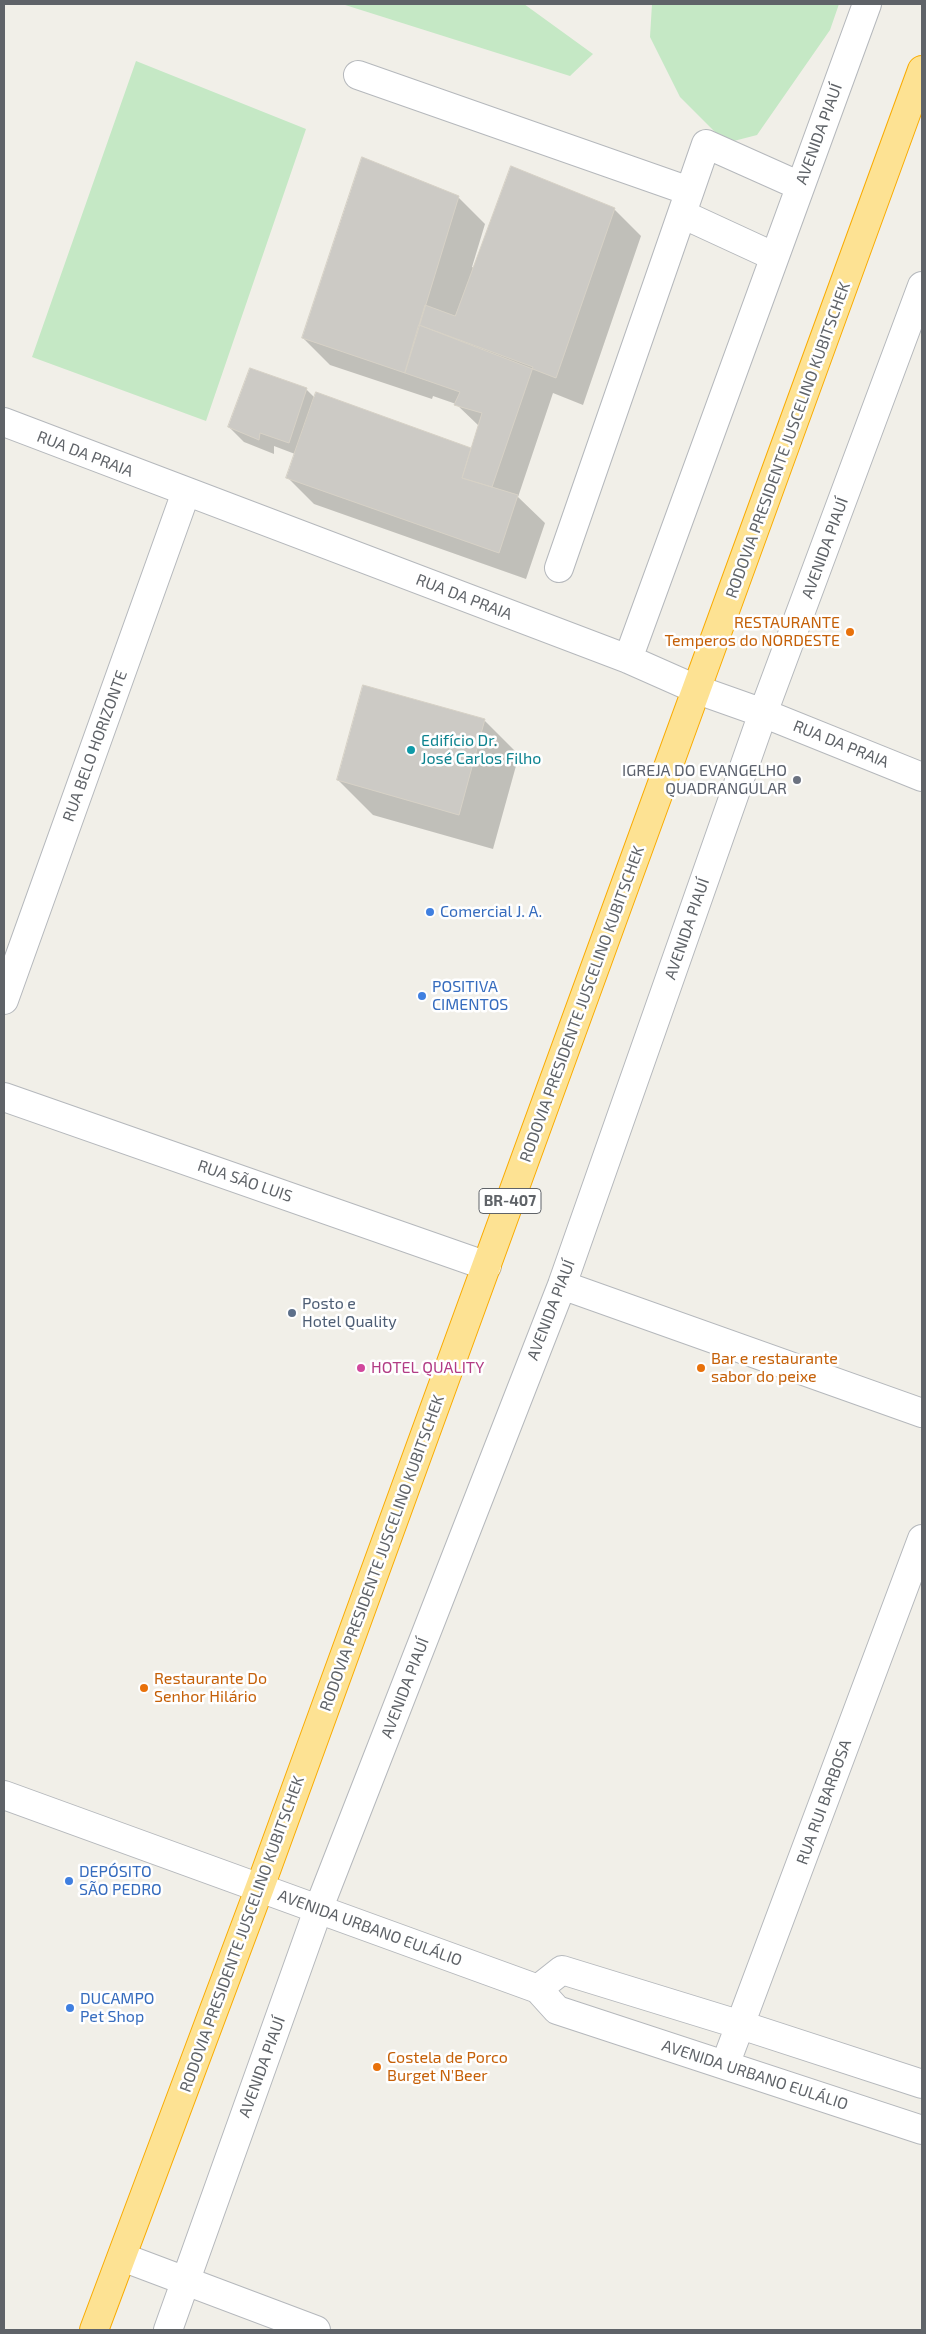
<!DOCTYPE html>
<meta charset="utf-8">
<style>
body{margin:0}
#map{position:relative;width:926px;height:2334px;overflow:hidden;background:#f1efe8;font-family:"Exo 2",sans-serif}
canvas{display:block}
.frame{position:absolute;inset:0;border:5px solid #5f6368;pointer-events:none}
</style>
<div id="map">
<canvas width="926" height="2334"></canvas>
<div class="frame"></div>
</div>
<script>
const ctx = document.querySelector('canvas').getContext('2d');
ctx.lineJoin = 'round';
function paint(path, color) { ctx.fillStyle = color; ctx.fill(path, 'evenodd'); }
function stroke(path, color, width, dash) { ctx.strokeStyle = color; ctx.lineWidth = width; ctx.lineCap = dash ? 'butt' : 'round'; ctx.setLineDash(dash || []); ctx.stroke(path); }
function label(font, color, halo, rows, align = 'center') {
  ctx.font = font + ' "Exo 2",sans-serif'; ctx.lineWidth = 5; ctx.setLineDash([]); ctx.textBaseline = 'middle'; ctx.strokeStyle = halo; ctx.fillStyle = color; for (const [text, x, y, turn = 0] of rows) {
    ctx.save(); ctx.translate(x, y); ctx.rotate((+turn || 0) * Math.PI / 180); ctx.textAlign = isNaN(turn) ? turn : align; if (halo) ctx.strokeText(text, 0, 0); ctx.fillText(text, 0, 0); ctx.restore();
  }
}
paint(new Path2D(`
 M342,4h182l69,50 -23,22z
 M652,4h187l-9,26 -73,105 -31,8 -46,-46 -30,-60z
 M136,61l170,68 -100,292 -174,-64z`), '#c5e8c5');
paint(new Path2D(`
 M458,197l27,27 -13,43 2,1 140,-59 27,27 -58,169 -30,-12 -35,104 27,26 -19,56 -212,-75 -27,-27 8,-23 -21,-8v8l-30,-12 -15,-15 77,-38 9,9 157,53 7,-25 -23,-22 -23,-8 -1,3 -102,-34 -27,-27z
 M484,720l35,35 -26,94 -120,-34 -35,-35z`), '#0003');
const building = new Path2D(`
 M362,157l97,39 -54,177 -103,-35z
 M511,166l104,42 -59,170 -137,-53 6,-20 30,11z
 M419,325l114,42 -41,120 -30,-9 20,-65 -28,-8 6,-13 -55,-19z
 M250,368l57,20 -18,55 -29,-10 -1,7 -31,-13z
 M316,392l155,56 -9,30 56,17 -19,58 -213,-75z
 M363,685l122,34 -26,96 -122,-35z`);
paint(building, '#cccac5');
stroke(building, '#d6d1c6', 1);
const minor = new Path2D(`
 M358,75l331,116
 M682,214l91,42
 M4,422l624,237 70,31 65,23 159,64
 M559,568l147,-424 94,42
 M628,659l239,-655
 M4,1000l182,-508
 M4,1097l483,169
 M562,1285l360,128
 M4,1795l534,194 19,21 365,120
 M538,1989l24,-19 179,55 181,59
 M725,2065l197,-526
 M122,2257l194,73
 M168,2330l150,-420 244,-625 201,-572 159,-427`);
const highway = new Path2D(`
 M94,2330l166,-443 662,-1817`);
stroke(minor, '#b5b8bc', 30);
stroke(highway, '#f9ab00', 30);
stroke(minor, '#fff', 28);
stroke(highway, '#fde293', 28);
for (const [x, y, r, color] of [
 [850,632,5,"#e8710a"],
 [411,750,5,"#0f9aa8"],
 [797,780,5,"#6b7280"],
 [430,912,5,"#3f7fe0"],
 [422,996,5,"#3f7fe0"],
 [292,1313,5,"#5c6f8a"],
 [361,1368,5,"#d1479c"],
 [701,1368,5,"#e8710a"],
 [144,1688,5,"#e8710a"],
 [69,1881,5,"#3f7fe0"],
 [70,2008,5,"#3f7fe0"],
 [377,2067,5,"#e8710a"]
]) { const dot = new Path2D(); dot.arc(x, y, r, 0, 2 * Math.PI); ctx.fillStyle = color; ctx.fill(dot); stroke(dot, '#fff', 2); }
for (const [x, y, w] of [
 [510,1201,62]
]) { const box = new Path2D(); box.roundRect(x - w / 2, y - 12.5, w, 25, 4); ctx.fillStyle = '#fff'; ctx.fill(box); stroke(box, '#5f6368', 1); }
label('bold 15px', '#5f6368', null, [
 ["BR-407",510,1201]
]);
label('16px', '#5f6368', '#fff', [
 ["AVENIDA PIAUÍ",819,134,-70],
 ["RODOVIA PRESIDENTE JUSCELINO KUBITSCHEK",788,440,-70],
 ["RUA DA PRAIA",85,454,21],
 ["AVENIDA PIAUÍ",825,548,-70],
 ["RUA DA PRAIA",464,597,21],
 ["RUA DA PRAIA",841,744,22],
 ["RUA BELO HORIZONTE",95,746,-70],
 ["AVENIDA PIAUÍ",687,929,-71],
 ["RODOVIA PRESIDENTE JUSCELINO KUBITSCHEK",582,1004,-70],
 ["RUA SÃO LUIS",245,1181,19],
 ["AVENIDA PIAUÍ",551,1310,-69],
 ["RODOVIA PRESIDENTE JUSCELINO KUBITSCHEK",382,1553,-70],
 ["AVENIDA PIAUÍ",405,1688,-69],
 ["RUA RUI BARBOSA",824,1802,-70],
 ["AVENIDA URBANO EULÁLIO",370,1928,20],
 ["RODOVIA PRESIDENTE JUSCELINO KUBITSCHEK",242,1934,-70],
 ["AVENIDA PIAUÍ",262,2067,-70],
 ["AVENIDA URBANO EULÁLIO",755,2075,18]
]);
label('16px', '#c56008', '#fff', [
 ["RESTAURANTE",840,623,"right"],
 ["Temperos do NORDESTE",840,641,"right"],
 ["Bar e restaurante",711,1359],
 ["sabor do peixe",711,1377],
 ["Restaurante Do",154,1679],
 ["Senhor Hilário",154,1697],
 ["Costela de Porco",387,2058],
 ["Burget N'Beer",387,2076]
], 'left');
label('16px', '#0d838f', '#fff', [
 ["Edifício Dr.",421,741],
 ["José Carlos Filho",421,759]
], 'left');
label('16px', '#5b616d', '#fff', [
 ["IGREJA DO EVANGELHO",787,771],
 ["QUADRANGULAR",787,789]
], 'right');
label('16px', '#366cbe', '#fff', [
 ["Comercial J. A.",440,912],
 ["POSITIVA",432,987],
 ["CIMENTOS",432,1005],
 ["DEPÓSITO",79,1872],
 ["SÃO PEDRO",79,1890],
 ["DUCAMPO",80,1999],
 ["Pet Shop",80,2017]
], 'left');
label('16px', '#4e5e75', '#fff', [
 ["Posto e",302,1304],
 ["Hotel Quality",302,1322]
], 'left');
label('16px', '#b23c85', '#fff', [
 ["HOTEL QUALITY",371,1368]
], 'left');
</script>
